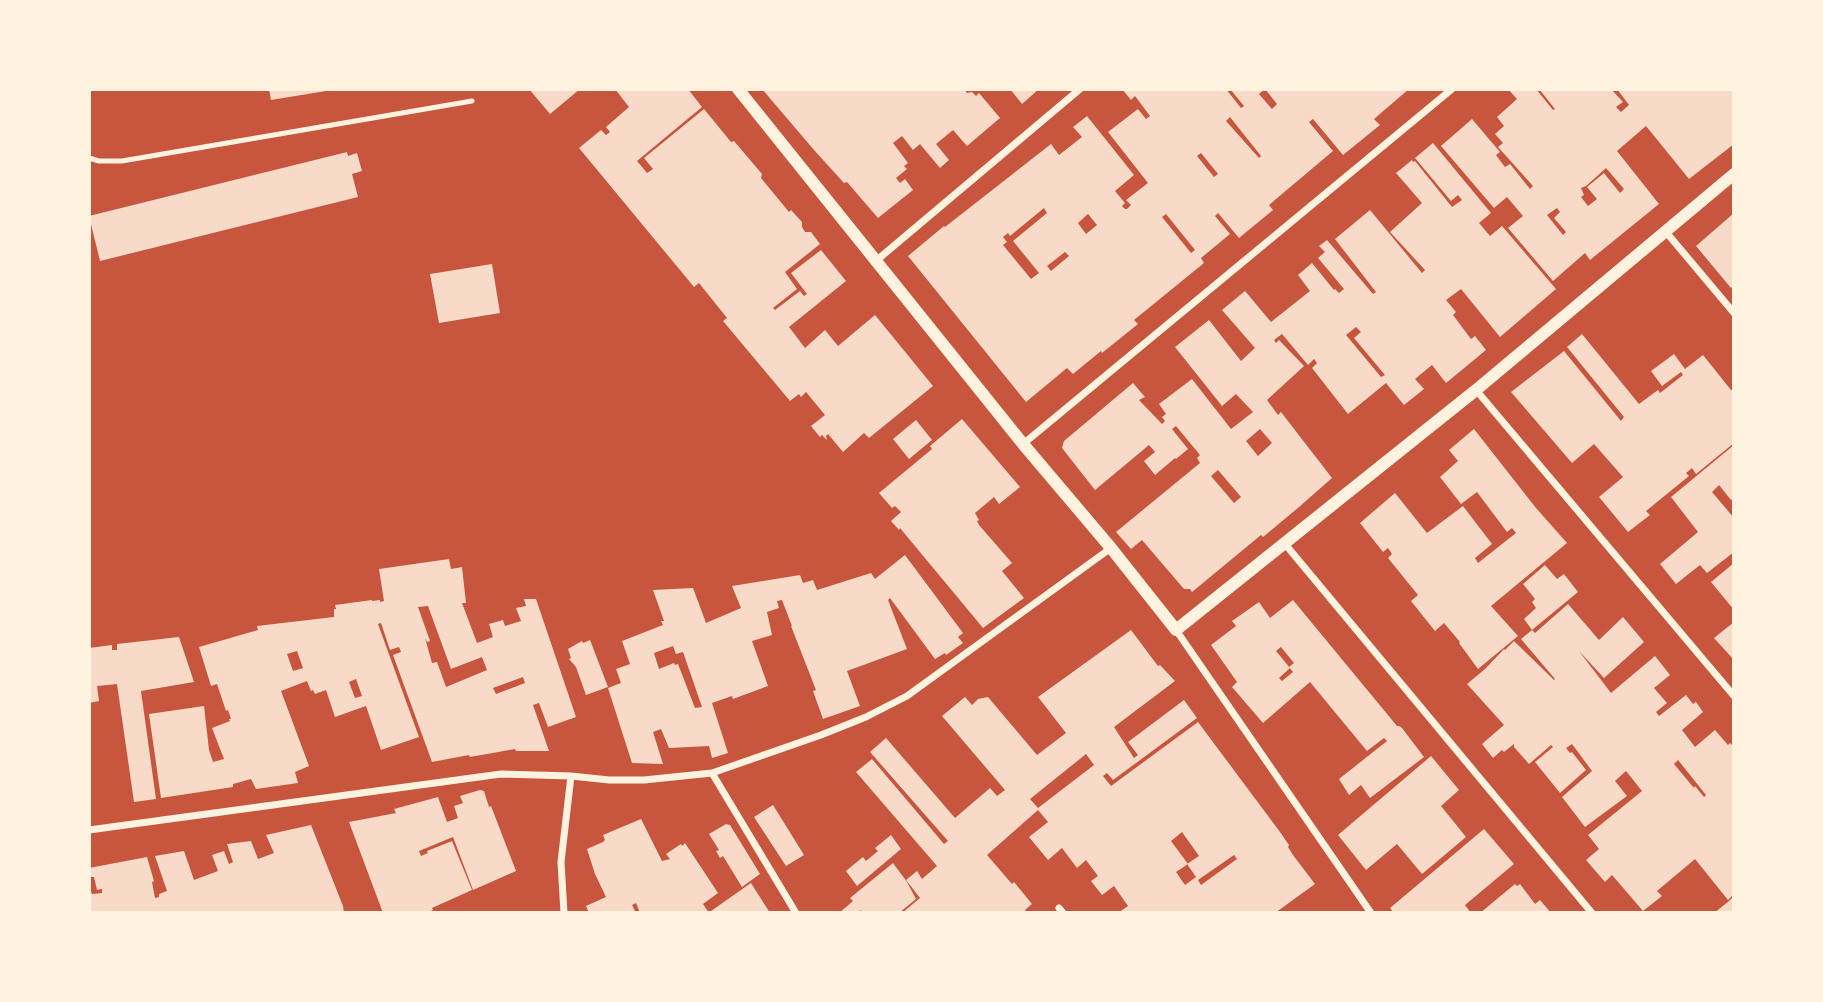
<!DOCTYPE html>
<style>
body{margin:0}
#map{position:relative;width:1823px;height:1002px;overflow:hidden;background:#c8553d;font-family:Cabin,sans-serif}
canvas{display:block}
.frame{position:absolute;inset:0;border:91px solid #fff3e0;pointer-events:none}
</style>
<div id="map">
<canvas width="1823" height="1002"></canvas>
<div class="frame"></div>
</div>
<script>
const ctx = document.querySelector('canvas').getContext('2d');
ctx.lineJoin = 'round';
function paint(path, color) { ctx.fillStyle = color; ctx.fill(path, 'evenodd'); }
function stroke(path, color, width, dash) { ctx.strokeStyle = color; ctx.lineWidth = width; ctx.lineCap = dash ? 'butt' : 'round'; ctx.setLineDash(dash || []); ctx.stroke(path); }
paint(new Path2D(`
 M269,89h57v2l-55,9z
 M529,89h51l-30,25z
 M615,89h73l14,18 -65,54 10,12 6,-4 -9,-11 60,-49 27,33 3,-1 28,33 -1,4 28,34 2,-2 11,12v5l3,5h6l9,12 -35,28 12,17 -24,19 2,2 25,-19 4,5 3,-2 -16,-21 30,-23 25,31 -57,46 16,21 20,-18 13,16 37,-31 58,71 -64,52 -5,-5 -21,19 -15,-18 -2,2 1,4 -5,-5 -2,2 -9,-11 14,-11 -19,-23 -5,5 -2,-3 -9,7 -67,-80 4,-3 -28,-35 -5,4 -115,-139 22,-18 5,5 4,-3 -4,-5 23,-20z
 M762,89h202l3,4 5,-1 4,4 3,-3 21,25 -33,28 -14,-16 -17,14 13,16 -9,8 -20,-24 -7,6 -11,-14 -9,7 15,20 -4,3 3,3 -11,9 4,5 5,-4 8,11 -35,28 -31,-36 -3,1 -30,-33z
 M1010,89h29l-17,15z
 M1122,89h104l15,19 3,-2 -14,-17h179l-35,30 6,6 -37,30 -30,-36 -4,3 24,29 -64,54 4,5 -34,28 -21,-25 -3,3 15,18 -29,24 3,5 -70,57 4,4 -36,29 -1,-2 -28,23 -6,-6 -41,34 -118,-146 36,-30 1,1 106,-83 8,11 23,-18 -9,-10 14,-11 47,59 -19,16 10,12 -3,3 3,3h2l4,-4 -5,-5 22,-17 -40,-51 30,-23 8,10 4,-3 -15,-20 -4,4zM1265,89l12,15 -5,5 -13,-15zM1230,117l31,39 -2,2 -33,-37zM1201,153l17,21 -4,3 -17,-21zM1044,208l3,5 -34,28 26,32 -8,6 -28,-34 4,-3 -4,-5 5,-4 2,3zM1088,214l9,11 -11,9 -8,-11zM1166,214l29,36 -4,3 -29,-36zM1065,252l4,4 -18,15 -4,-5z
 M1508,89h28l17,21 2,-1 -16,-20h72l12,13 -7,5 5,5 8,-7 -12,-16h117v55l-45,35 -43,-53 -29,25 42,53 -69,56 -5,-7 -32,28 -45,-53 15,-12 -16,-19 -13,11 -53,-62 31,-27 28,33 -4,3 9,12 5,-3 20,25 3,-3 -35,-39 5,-4 -8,-9 9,-8 -7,-9 20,-18zM1606,168l18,21 -4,4 -16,-20 -17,14 10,12 -9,7 -7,-9 3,-2 -3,-7 5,-2zM1557,208l3,4 -6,6 12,14 -3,3 -16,-20z
 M1433,143l58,70 -12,10 11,13 12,-10 54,63 -56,48 -39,-48 -15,11 10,12 -3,3 18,24 4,-3 11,14 -40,33 -14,-18 -17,14 9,10 -20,16 -18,-22 -38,31 -36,-46 5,-5 -3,-4 -6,6 -26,-31 -8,6 2,3 3,-3 25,26 -37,34 11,15 3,-3 51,66 -33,29 -36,30 -2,-2 -69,57 -2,-3h-6l-42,-49 -11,9 -15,-17 84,-69 -3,-5 3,-3 -24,-29 -4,3 16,20 -12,10 -1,-1 -20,17 -11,-14 11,-9 -6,-7 -54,45 -33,-42 2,-7 69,-58 12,14 -6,3 23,24 3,-3 -3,-4 4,-3 -7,-10 33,-25 39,50 22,-17 -17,-18 -14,12 -47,-59 34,-27 32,41 14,-13 -33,-38 23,-19 26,31 39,-31 -12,-16 14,-12 22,27 1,-1 4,4 5,-4 -26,-31 7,-6 -6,-6 8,-6 46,54 3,-2 -41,-53 35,-29 52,63 3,-3 -35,-38 32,-29 -26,-30 16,-13 1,2 2,-1 37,46 10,-7 -4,-5 -7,6 -36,-43zM1356,327l5,5 -7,6 31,37 -4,2 -35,-42zM1260,429l12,14 -14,13 -12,-15zM1218,470l23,27 -7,6 -23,-27z
 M347,152l1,4 9,-3 5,18 -10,3 6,23 -258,64 -11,-45z
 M1734,213v72l-3,3 -35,-42z
 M492,264l8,49 -61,10 -9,-49z
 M1582,334l57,70 19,-14 2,3 23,-18 -2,-3 -19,14 -11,-15 23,-17 11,15 18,-14 28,35h3v53l-38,31 -4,-6 -6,5 3,3 -43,35 4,4 -22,17 -29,-35 24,-20 -29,-33 -22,19 -61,-71 53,-41 57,70 3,-4 -57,-70z
 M962,419l58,68 -21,17 -5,-7 -19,16 4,7 -2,1 2,4 33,38 -10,8 22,27 -41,30 -83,-100 -1,2 -8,-9 10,-9 -6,-6 -3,2 -13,-15 53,-44 -2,-3z
 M916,420l16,20 -23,19 -16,-20z
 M1474,429l62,79 31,35 -76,63 27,30 -40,33 -19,-26 1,-1 -16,-19 -9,8 -24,-30 7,-6 -30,-37 4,-4 -4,-6 -5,4 -23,-29 35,-30 32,40 36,-27 29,38 -17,14 3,5 38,-30 -4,-5 -5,4 -30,-40 -16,12 -21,-27 18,-16 -9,-11z
 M1734,445v53l-3,2 -12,-15 -7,7 22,26v34l-27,21 -7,-8 -24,19 -16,-20 38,-32 -27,-35z
 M905,555l58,78 -5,4 5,6 -17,12 -1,-2 -10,6 -45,-61 -2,2 19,49 -60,22 13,35 -37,13 -10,-28 3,-1 -25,-64h1l-10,-26 -5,1 2,7 -12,4 5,23 -20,6 16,45 -35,13 -1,-3 -20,7 16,50 -16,5 -3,-12 -40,2 -8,-19 -8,3 10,32 -31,-1 -24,-75 13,-5 -5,-14 14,-5 -8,-23 41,-16 -2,-4h3l-11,-31 40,-2 13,35 35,-15 -9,-22 68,-11 3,8 10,-3 4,10 54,-17 4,6zM673,646l3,8 7,-2 19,55 -7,1 -17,-44 -3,1 -1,-2 -15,6 -5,-16z
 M449,559l2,10 11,-2 4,36h-4l15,40 16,-6 -4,-13 14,-4 2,6 16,-5 -5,-13 10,-2 -2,-7h12l40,118 -28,10 -9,-24 -6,2 16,46h-33l-1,-2 -45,8 -1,-2 -37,7 -39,-107 8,-3 -2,-5 -9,3 -9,-27 -3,1 41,113 -38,13 -15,-44 -31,11 -9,-27 -11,4 -2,-4 -2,1 -4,-10 -26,10 28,75 -14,6 3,11 -42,6 -5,-10 -18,5v3l-72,11 -12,-84 55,-8 5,44 4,12 11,-3 -12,-31 18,-7 -1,-2h2l-3,-9 -2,1 -9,-27 -6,2 -12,-39 59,-17 -1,-4 77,-9v-8h2l-1,-4 37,-5v1l8,-1v2l4,-1 -5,-32zM428,606l23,63 31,-12 5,13 -41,17 -9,-25 -5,1 -7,-25 2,4 3,-1 -12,-34zM297,651l6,17 -10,3 -6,-17zM523,677l2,6 -29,11 -3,-6zM356,679l6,17 -7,2 -6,-16z
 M1734,563v47l-23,-28z
 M1545,565l12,14 7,-5 14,18 -46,38 -8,-11 12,-11 -4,-6 3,-3 -12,-15z
 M1293,600l104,126h2l3,2 22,29 -54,41 -9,-13 -12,10 -10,-16 48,-38 -3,-3 -17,13 -57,-69 -47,41 -31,-36 5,-5 -26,-37 25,-19 -4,-5 27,-19 11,16zM1281,647l13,16 -5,4 4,5 -11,9 -3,-3 11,-10 -14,-17z
 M1568,604l31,36 24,-23 21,25 -40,36 -25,-27 32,42 44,-37 15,19 -16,13 13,15 -11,9 3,4 27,-21 7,9 3,-2 7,10 -21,18 13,17 20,-17 13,15 2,-2 4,4v147l-6,6 -33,-41 -38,32 5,5 -19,15 -31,-36 -7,7 -19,-22 13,-11 -11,-14 54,-44 -16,-20 -11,10 12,15 -42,31 -23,-30 30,-26 -20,-27 -6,4 4,5 2,-1 14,18 -26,23 -25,-31 18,-15 -2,-2 -22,19 -15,-17v-3l-10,8 -2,-2 -9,8 -11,-14 22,-19 -37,-41 18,-15 19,-20 1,1 9,-9 40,39 1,-1 -34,-40 11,-9 3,3zM1678,760l28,35 -2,2 -9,-11 -1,2 -20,-24z
 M1734,622v38l-20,-22z
 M1131,630l27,36 2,-1 15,16 -61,46 20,31 4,-3 -10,-13 56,-42 13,18 -84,62 -6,-7 -4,3 8,10 87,-64 82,110 9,13 -1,2 5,8 22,29 -40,29h-157l10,-7 -14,-20 -12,9 -11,-14 7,-5 -12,-16 -9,8 -15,-20 -14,12 -19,-23 19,-15 -10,-12 -51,45 25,29 2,-2 18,22 -7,6 2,3h-125l18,-15 -14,-18 11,-9 5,8 15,-13 -81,-94 16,-13 72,85 4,-3 -78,-89 16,-14 69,80 35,-30 7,8 8,-6 -63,-74 23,-19 7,8 6,-6 10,-2 49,58 29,-22 -28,-36zM1086,754l8,11 -56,43 -8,-9zM1182,832l17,24 -12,8 9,13 -11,8 -9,-13 12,-8 -17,-23zM1234,855l3,4 -36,26 -3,-5z
 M179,637l15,45 -53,9 15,108 -22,3 -17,-118 -20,2 2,15 -10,2v-55l23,-3v5h5v-6z
 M590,640l18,47 -22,8 -10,-28 -7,-8 2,-1 -3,-9 14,-8 1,2z
 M1431,756l28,34 -18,16 25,31 -44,37 -25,-30 -31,26 -28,-35z
 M480,790l4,1 5,16 2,-1 25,65 -43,19 -20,-53 -34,14 2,5 7,-3 -1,-2 25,-10 20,49 -40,18 1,2 -7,3h-43l-34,-91 47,-9 -2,-4 44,-12 9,25 11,-4 -4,-12 9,-3 -3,-7z
 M773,805l31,50 -18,11 -32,-49z
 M641,819l21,42 8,-2 -4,-5 15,-10 1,2 3,-3 33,50 -15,11 6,9h-69l-4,-10 -4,2 4,8h-47l-3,-7 20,-9 -11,-23 -8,-25 16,-7 2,-2 -2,-5z
 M726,824l4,1 30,49 -18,13 -19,-31 -3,2 -4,-7 3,-1 -10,-16z
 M311,825l32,81 1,7h-255v-26l3,7 10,-1v-4l-5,1 -3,-13h-5v-9l58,-11 7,24 -2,1 3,16 4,-1v-3l8,-3 -12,-35 29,-5 10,29 24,-9 -6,-16 12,-4 5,13 4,-2 -6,-18 24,-3 7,18 16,-6 -8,-18z
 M1484,829l30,35 -49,41 6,8h-77l-4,-5z
 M891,835l10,14 -44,37 -11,-15 17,-14 3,4 12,-10 -3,-3z
 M893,863l14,19 9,17 -17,14h-36l-2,-3 -3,3h-19l14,-12 -3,-3z
 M751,883l19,30h-58l-1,-2z
 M1515,884l2,2 3,-2 15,20 5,-4 11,13h-71z
 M1734,896v17h-20l15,-12z`), '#f7dbc8');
stroke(new Path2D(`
 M89,158l10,3h23l350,-60`), '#fff3e0', 5);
stroke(new Path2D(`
 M1666,232l68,81
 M877,260l203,-171
 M1476,390l258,306
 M1023,444l429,-355
 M1285,544l307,369
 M1176,630l195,283
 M712,773l84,140
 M89,830l412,-56 70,2 38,4h35l68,-7 109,-38 45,-18 41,-21 204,-148
 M1059,908l4,5
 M564,913l-3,-51 10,-86`), '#fff3e0', 7);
stroke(new Path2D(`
 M738,89l285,355 88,104 65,82 300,-240 258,-216`), '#fff3e0', 12);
</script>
